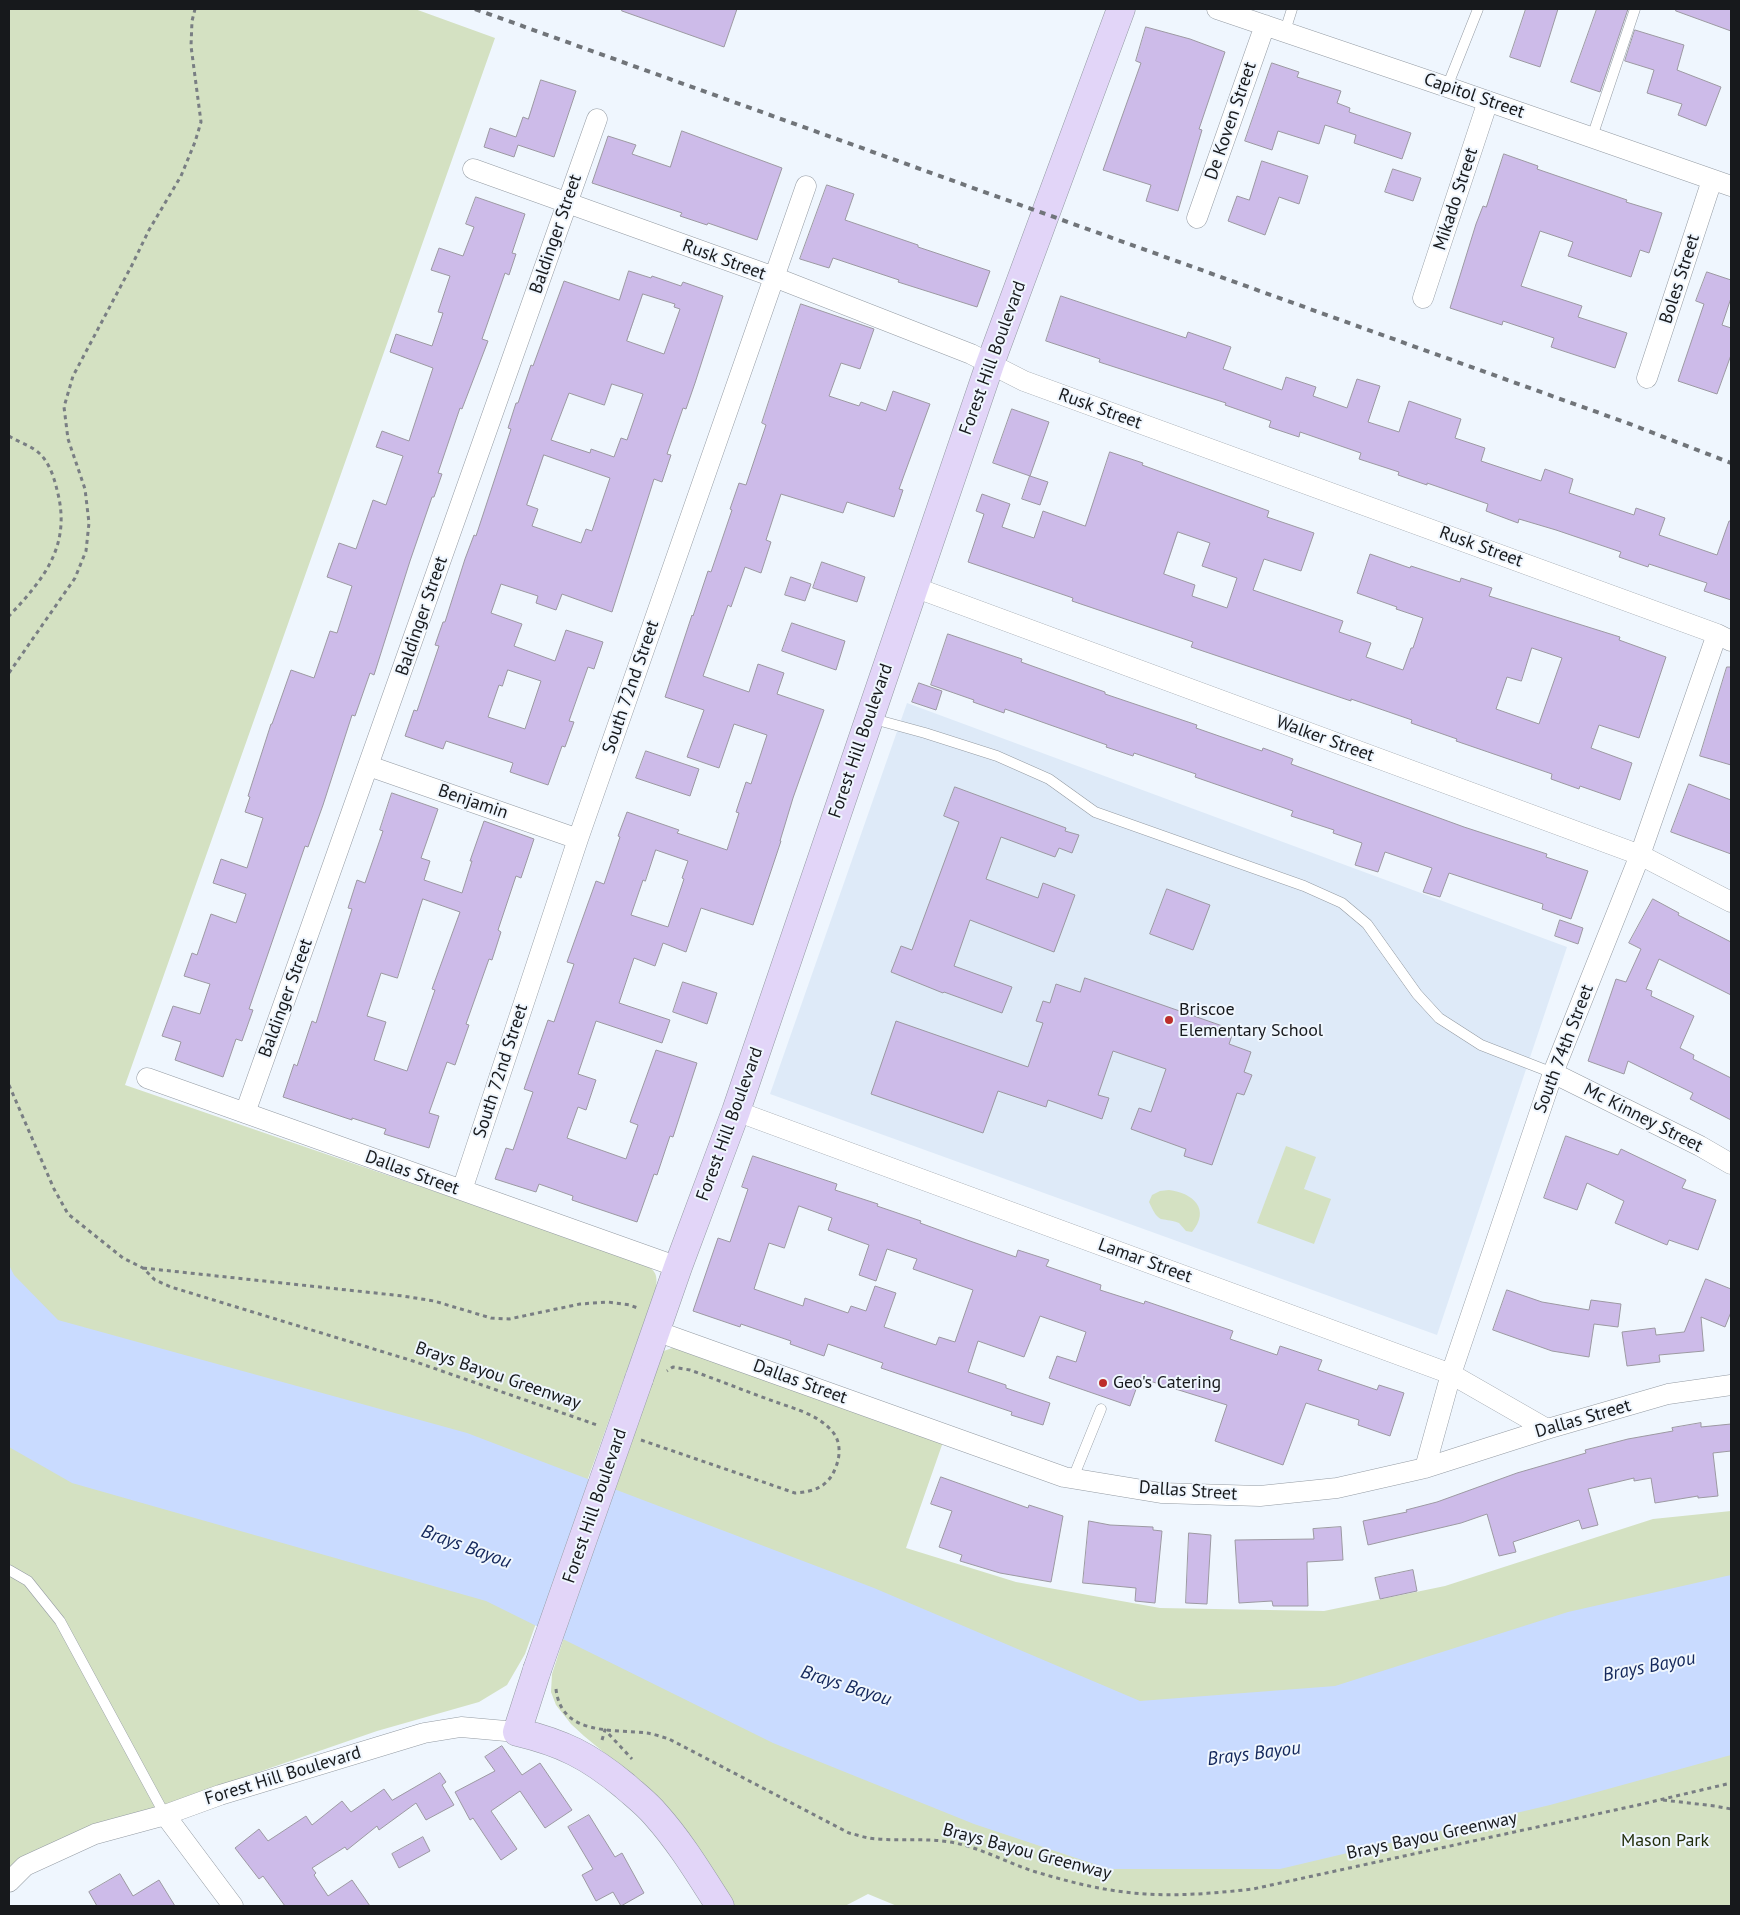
<!DOCTYPE html>
<style>
body{margin:0}
#map{position:relative;width:1740px;height:1915px;overflow:hidden;background:#eff6fe;font-family:"PT Sans",sans-serif}
canvas{display:block}
.frame{position:absolute;inset:0;border:10px solid #17191c;pointer-events:none}
</style>
<div id="map">
<canvas width="1740" height="1915"></canvas>
<div class="frame"></div>
</div>
<script>
const ctx = document.querySelector('canvas').getContext('2d');
ctx.lineJoin = 'round';
function paint(path, color) { ctx.fillStyle = color; ctx.fill(path, 'evenodd'); }
function stroke(path, color, width, dash) { ctx.strokeStyle = color; ctx.lineWidth = width; ctx.lineCap = dash ? 'butt' : 'round'; ctx.setLineDash(dash || []); ctx.stroke(path); }
function label(font, color, halo, rows, align = 'center') {
  ctx.font = font + ' "PT Sans",sans-serif'; ctx.lineWidth = 4; ctx.setLineDash([]); ctx.textBaseline = 'middle'; ctx.strokeStyle = halo; ctx.fillStyle = color; for (const [text, x, y, turn = 0] of rows) {
    ctx.save(); ctx.translate(x, y); ctx.rotate((+turn || 0) * Math.PI / 180); ctx.textAlign = isNaN(turn) ? turn : align; if (halo) ctx.strokeText(text, 0, 0); ctx.fillText(text, 0, 0); ctx.restore();
  }
}
paint(new Path2D(`
 M907,703l660,244 -130,388 -667,-241z`), '#deeaf8');
paint(new Path2D(`
 M9,9h406l80,29 -370,1047 515,177c15,8 18,10 16,27l-131,365 -18,31 -28,17 -102,29 -254,88 -114,52z
 M1286,1146l30,11 -12,32 27,10 -17,45 -57,-21z
 M1169,1190c24,3 42,19 23,42l-6,-1 -7,-8c-19,-7 -19,3 -30,-21l3,-7 8,-4z
 M675,1347l268,95 -37,106 110,34 144,26 164,3 121,-25 208,-67 78,-8v395h-834l-29,-12 -23,12h-117l-87,-123 -57,-47 -13,-12 -15,-19 -5,-13 1,-18 103,-315 6,-7z`), '#d4e1c2');
paint(new Path2D(`
 M9,1265l5,10 44,45 409,113 407,155 266,113 195,-15 233,-74 163,-37v180l-181,50 -270,64h-171l-135,-45 -201,-81 -287,-142 -414,-118 -63,-36z`), '#c9dbff');
const building = new Path2D(`
 M622,9h115l-13,38 -102,-36z
 M1526,9h32l-18,58 -30,-10z
 M1597,9h31l-28,83 -29,-10z
 M1676,9h55v22l-55,-20z
 M1146,27l44,12 35,13 -26,77 3,1 -24,81 -32,-10 5,-16 -48,-15 38,-107 -5,-2z
 M1635,30l49,15 -7,25 44,17 -15,39 -28,-11 4,-11 -35,-11 7,-23 -29,-9z
 M1272,63l27,9 -2,5 44,14 -4,12 13,5 -1,4 62,21 -9,26 -48,-16 2,-8 -31,-10 -6,19 -41,-13 -6,19 -27,-9z
 M541,80l35,11 -22,66 -36,-12 -4,12 -30,-10 6,-19 26,9 7,-20 5,2z
 M682,131l100,37 -25,72 -49,-17 -1,2 -27,-9 2,-3 -90,-30 16,-47 28,9 -4,9 38,13z
 M1504,154l34,12 -1,3 90,31 -1,2 36,11 -13,40 -9,-3 -9,27 -63,-21 5,-14 -33,-11 -19,55 61,20 -4,11 49,16 -12,35 -64,-21 3,-9 -51,-17 -1,4 -52,-17 26,-84 7,-18 3,1z
 M1262,161l46,15 -9,28 -20,-7 -14,38 -37,-14 9,-25 12,4z
 M1393,169l28,9 -8,23 -28,-9z
 M827,185l27,9 -9,26 73,25v2l72,24 -13,36 -79,-25 1,-2 -66,-22 -4,10 -29,-9z
 M476,197l49,17 -13,39 4,1 -7,21 -4,-2 -23,66 6,2 -26,68 -2,-1 -22,65 4,1 -8,23h-2l-22,64 -36,114 -4,-2 -15,43 -3,-1 -29,90 -15,42 -3,-1 -56,163 4,1 -11,31 -6,-2 -13,38 -48,-17 6,-18 -19,-6 11,-30 27,8 10,-30 -26,-8 8,-23 5,2 14,-41 25,9 10,-29 -33,-11 8,-24 26,9 16,-50 -18,-6 5,-15 -2,-1 23,-72h1l19,-54 23,8 16,-47 7,2 15,-47 -25,-9 12,-34 17,6 17,-49 13,5 17,-49 -27,-9 6,-16 27,10 24,-73 -43,-16 6,-18 36,12 11,-33 -5,-1 12,-36 -19,-6 8,-22 24,8 11,-29 -8,-3z
 M629,271l22,7 1,-2 29,10 2,-4 40,14 -28,87 -9,26 -3,-1 -16,46 4,1 -9,27 -8,-3 -42,133 -50,-18 -6,16 -20,-7 2,-7 -37,-12 -10,29 31,11 -8,22 41,15 11,-31 37,12 -9,27 -6,-2 -19,54 5,1 -9,25 -3,-1 -14,39 -38,-13 3,-9 -67,-22 -3,8 -38,-13 9,-26 3,1 22,-65 -4,-1 8,-23h2l20,-63 9,-24 2,1 22,-67 13,-40 -3,-1 8,-25h2l13,-38 2,1 31,-85 55,19zM643,294l32,10 -1,3 6,2 -16,45 -37,-13zM612,384l31,10 -16,46 -6,-2 -7,19 -23,-8 -1,4 -39,-13 18,-47 35,12zM544,455l66,23 -18,53 -6,-2 -5,14 -49,-17 6,-17 -11,-4zM508,670l33,11 -16,48 -37,-12 11,-32 3,1z
 M1707,272l24,8v18l-9,27 9,3v27l-14,39 -39,-13 26,-77 -8,-3z
 M1061,296l125,42 2,-6 43,15 -8,22 59,21 4,-13 30,10 -3,9 34,12 10,-29 23,7 -12,36 31,10 10,-31 52,18 -6,19 30,10 -4,13 60,20 4,-12 28,10 -4,14 65,22 2,-7 29,10 -6,17 58,20 12,-34h2v79l-27,-9 3,-8 -58,-19 -1,3 -29,-10 2,-5 -65,-22 -37,-11 -1,4 -32,-12 2,-7 -61,-21v2l-29,-10 1,-3 -40,-13 2,-6 -61,-21 -1,5 -30,-10 2,-6 -46,-16 1,-2 -127,-41 1,-3 -54,-18z
 M801,304l73,25 -14,40 -19,-6 -12,33 30,10 2,-4 25,9 7,-20 37,13 -31,85 4,1 -9,27 -47,-15 -4,11 -62,-19 -15,46 5,2 -10,31 -16,-6 -14,40 -3,-2 -25,71 46,16 9,-28 26,9 -7,21 47,16 -31,88 -13,43h1l-28,84 -52,-17 -15,44 -23,-9 -8,23 -21,-8 -15,45 51,17 -8,23 -66,-22 -18,53 18,6 -10,30 -8,-3 -11,31 59,21 12,-34 -8,-3 26,-72 41,13 -24,74 -3,-1 -13,39 -3,-1 -17,48 -65,-22 1,-4 -34,-12 -3,8 -41,-13 11,-31 7,2 20,-58 -9,-3 24,-69 6,2 20,-58 -7,-2 29,-81 8,3 16,-47 -2,-1 9,-24 52,18 -2,3 50,17 12,-37 -3,-1 10,-30 5,2 16,-49 -33,-11 -15,44 -32,-11 17,-47 -39,-13 27,-82 1,1 15,-45 3,1 21,-62 -2,-1 9,-26 7,2 20,-60 -4,-2zM656,850l32,11 -6,17 2,1 -16,48 -37,-12 12,-35 2,1z
 M1012,409l37,13 -19,54 -37,-13z
 M1110,452l33,11 -1,2 127,46 -2,6 47,16 -13,38 -37,-12 -11,31 90,31 -4,11 32,11 -5,14 37,13 8,-22h2l10,-30 -27,-9 1,-2 -40,-14 13,-39 40,14 1,-2 49,16 1,-4 31,10 -3,8 131,41 -1,3 47,17 -27,81 -40,-13 -8,23 41,15 -12,37 -40,-14 -1,3 -28,-10 1,-5 -96,-33 1,-2 -46,-16 1,-3 -61,-21v2l-160,-54 2,-5 -121,-41 1,-3 -105,-36 16,-48 -8,-3 6,-17 28,10 -8,23 32,11 9,-27 42,15zM1178,532l32,11 -8,23 35,12 -10,30 -35,-12 3,-11 -31,-11zM1532,648l30,10 -23,66 -43,-15 11,-32 14,4z
 M1030,476l18,6 -8,23 -18,-6z
 M822,562l43,15 -8,25 -44,-14z
 M791,577l20,7 -6,17 -20,-6z
 M792,623l53,18 -9,29 -54,-19z
 M948,634l74,25 -1,3 84,30v2l92,31 -1,3 66,23 1,-3 30,11 -2,5 173,63 83,27 -1,3 42,14 -17,48 -29,-10 1,-5 -94,-31 -9,24 -17,-5 9,-24 -47,-16 -7,20 -23,-7 7,-22 -29,-10 1,-3 -43,-14 2,-5 -98,-34 1,-3 -62,-21 -1,3 -27,-9 1,-2 -102,-36 -1,4 -31,-11 1,-2 -43,-15z
 M1727,667h4v98l-31,-9z
 M919,683l23,8 -6,19 -24,-8z
 M646,751l53,18 -9,27 -54,-18z
 M1689,784l42,16v54l-60,-22z
 M955,787l111,41 -1,3 14,4 -7,18 -13,-5 -4,9 -54,-20 -15,42 52,19 5,-15 32,12 -21,57 -84,-32 -16,46 58,21 -10,26 -58,-21 -1,1 -52,-21 10,-26 11,4 47,-128 -15,-6z
 M392,793l46,16 -17,49 9,3 -6,19 38,13 10,-32h-2l14,-40 50,18 -13,39 -5,-2 -18,54 3,2 -9,28 -3,-1 -23,65 3,1 -14,40 -8,-3 -18,51 10,3 -10,32 -45,-14 2,-5 -34,-11v2l-69,-23 11,-33 3,2 15,-45 4,2 36,-114 -4,-1 9,-28 8,3 18,-52 -3,-1zM423,899l37,13 -28,77 3,1 -28,81 -33,-11 12,-38 -19,-6 14,-43 16,5z
 M1167,889l43,16 -17,45 -43,-16z
 M1653,899l26,14 -1,2 53,27v53l-72,-36 -13,30 6,2 -1,5 43,20 -14,32 14,7 -1,4 38,19v42l-41,-21 3,-6 -65,-32 -4,13 -36,-13 28,-82 10,3 15,-33 -12,-6z
 M1560,920l23,8 -5,16 -23,-8z
 M1085,978l149,52 -5,14 22,8 -7,20 8,3 -8,20 -7,-2 -25,72 -28,-9 2,-7 -55,-20 8,-21 12,4 15,-43 -53,-18 -15,44 11,3 -7,21 -54,-19 -2,7 -48,-16 -15,42 -112,-39 25,-73 132,46 15,-44 -7,-2 7,-20 7,2 6,-19 24,8z
 M683,982l34,11 -10,31 -34,-12z
 M1566,1136l52,19 3,-6 65,31 -4,8 34,12 -18,50 -29,-10 -2,5 -52,-22 9,-22 -37,-18 -10,27 -33,-12z
 M753,1156l84,28 -2,6 43,14 -1,2 44,15 -1,2 47,17 49,17 2,-7 31,10 -3,6 55,19 -1,5 44,14 1,-3 88,30 -3,8 47,16 3,-9 42,14 -4,10 59,20 2,-5 25,8 -14,43 -32,-11 1,-5 -53,-17 -23,62 -68,-24 12,-36 -87,-27 -10,28 -81,-28 8,-22 19,6 10,-30 -46,-16 -16,41 -46,-16 -10,31 38,13v3l44,15 -7,22 -32,-10 1,-3 -131,-44 2,-5 -55,-19 -4,12 -34,-12 1,-3 -50,-17 -1,3 -47,-16 25,-73 12,4 18,-53 -6,-2zM799,1206l33,12 -4,12 41,15 -10,30 17,6 11,-32 30,10 -4,10 60,21 -18,52 -16,-5 -3,8 -52,-18 12,-34 -21,-7 -9,25 -15,-5 -3,7 -43,-15 -2,8 -49,-17 15,-46 15,5z
 M1706,1279l25,10v23l-6,15 -24,-10 3,34 -45,4 1,7 -33,4 -5,-34 33,-4 1,7 28,-3z
 M1507,1290l35,12 47,8 2,-10 30,4 -3,23 -24,-3 -5,33 -37,-6 -59,-21z
 M1701,1423v4l30,-3v27l-18,2 5,43 -20,2v-2l-43,7 -4,-25 -17,3v-3l-46,11 10,36 -16,4 -3,-9 -66,22 3,10 -17,4 -12,-42 -26,9 -93,22 -5,-24 44,-9 -1,-2 31,-8 80,-29 69,-20 -1,-3 43,-11 45,-8 -1,-3z
 M941,1477l87,31 1,-3 34,11 -12,66 -51,-9 -40,-12 2,-6 -23,-8 13,-36 -21,-7z
 M1089,1521l21,4 43,2v3l9,1 -7,72 -20,-2 1,-13 -53,-5z
 M1341,1527l2,33 -36,2 1,44h-35l-1,-5 -33,2 -4,-63 79,-1 -1,-10z
 M1189,1533l22,2 -4,69 -21,-1z
 M1413,1570l4,21 -37,8 -5,-21z
 M502,1746l20,29 18,-12 32,47 -27,18 -25,-37 -29,20 26,38 -16,11 -28,-42 -3,2 -15,-28 40,-21 -10,-14z
 M440,1773l6,9 -4,3 12,20 -28,15 -10,-17 -37,27 -2,-4 -30,24 -2,-3 -33,21 4,5 -2,2 14,21 24,-16 18,26h-85l-22,-30 -4,3 -24,-31 24,-19 9,12 38,-25 6,9 30,-24 9,11 33,-23 8,11z
 M589,1815l26,42 7,-4 22,40 -23,13 -8,-14 -17,9 -14,-26 11,-6 -25,-42z
 M423,1837l7,14 -31,17 -7,-14z
 M120,1874l13,22 26,-16 16,26h-78l-8,-14z`);
paint(building, '#cdbbe9');
stroke(building, '#9c99a2', 1);
const lane = new Path2D(`
 M1285,31l7,-22
 M1447,87l31,-78
 M1592,137l43,-128
 M870,718l55,15 72,23 52,23 46,33 209,74 38,17 25,21 50,70 22,24 42,27 72,28
 M1073,1478l28,-69
 M9,1570l19,11 32,40 105,194`);
const street = new Path2D(`
 M1217,9l230,78 284,99
 M473,169l301,108 197,77 53,27 693,253 14,7
 M1197,218l68,-193
 M1423,298l65,-197
 M1647,378l65,-198
 M914,587l726,268 91,47
 M369,766l209,73
 M1553,1073l147,73 31,18
 M147,1078l531,189
 M736,1111l715,263 96,55
 M245,1113l352,-994
 M462,1190l116,-351 228,-653
 M656,1331l408,146 97,16 99,3 77,-8 88,-20 122,-39 121,-35 63,-9
 M1425,1468l26,-94 102,-301 87,-218 77,-221
 M165,1815l68,91
 M9,1882l16,-16 70,-32 70,-19 55,-20 204,-62 37,-6 56,5`);
const secondary = new Path2D(`
 M639,1379l39,-112 58,-156 254,-747 131,-355
 M537,1670l-20,62c46,11 72,24 108,54 10,9 22,18 31,29 25,28 44,60 64,91`);
stroke(lane, '#949ba3', 11);
stroke(street, '#949ba3', 21);
stroke(secondary, '#949ba3', 29);
stroke(new Path2D(`
 M9,436c9,6 21,9 30,17 10,9 15,24 18,37 15,55 -13,89 -48,126
 M9,673l66,-95 11,-27 3,-28 -4,-34 -17,-50 -4,-32 9,-31 59,-111 17,-35 32,-54 14,-34 6,-20 -10,-76 1,-25 3,-12
 M9,1085l45,104 14,25 55,44 20,10 12,12 16,7 242,74 184,64
 M143,1268l260,28 31,5 57,17 18,1 71,-15 28,-2 22,3 10,4
 M641,1440l154,53c18,-1 33,-6 40,-24 6,-13 6,-29 -4,-39 -14,-16 -39,-22 -58,-29 -28,-10 -55,-21 -83,-31l-17,-3 -6,4
 M556,1689c5,47 57,40 91,44 7,1 15,4 22,6l180,94c9,2 19,6 29,6 24,2 48,-1 72,3 30,5 57,21 86,30 27,8 53,15 81,19 45,7 91,3 136,-2l385,-84 93,-22
 M602,1740l3,-10 27,29
 M1663,1800l52,6 16,3`), '#797e83', 3, [4, 4]);
stroke(lane, '#fff', 10);
stroke(street, '#fff', 20);
stroke(secondary, '#e2d5f8', 28);
stroke(new Path2D(`
 M475,9l1155,415 101,39`), '#707479', 4, [6, 6]);
const secondaryBridge = new Path2D(`
 M537,1670l102,-291`);
stroke(secondaryBridge, '#949ba3', 29, []);
stroke(secondaryBridge, '#e2d5f8', 28);
for (const [x, y, r, color] of [
 [1169,1020,5,"#bd2e2b"],
 [1103,1383,5,"#bd2e2b"]
]) { const dot = new Path2D(); dot.arc(x, y, r, 0, 2 * Math.PI); ctx.fillStyle = color; ctx.fill(dot); stroke(dot, '#eff6fe', 2); }
label('18px', '#17191c', '#eff6fe', [
 ["Capitol Street",1474,96,19],
 ["De Koven Street",1231,121,-71],
 ["Mikado Street",1456,199,-72],
 ["Baldinger Street",556,234,-71],
 ["Rusk Street",724,260,20],
 ["Boles Street",1680,279,-72],
 ["Forest Hill Boulevard",993,358,-70],
 ["Rusk Street",1100,409,20],
 ["Rusk Street",1481,547,20],
 ["Baldinger Street",422,616,-71],
 ["South 72nd Street",631,687,-71],
 ["Walker Street",1325,739,20],
 ["Forest Hill Boulevard",861,741,-71],
 ["Benjamin",473,802,19],
 ["Baldinger Street",286,998,-70],
 ["South 74th Street",1564,1049,-69],
 ["South 72nd Street",501,1071,-72],
 ["Mc Kinney Street",1643,1118,27],
 ["Forest Hill Boulevard",730,1124,-70],
 ["Dallas Street",412,1173,20],
 ["Lamar Street",1145,1261,20],
 ["Brays Bayou Greenway",498,1376,19],
 ["Dallas Street",800,1382,20],
 ["Dallas Street",1583,1419,-16],
 ["Dallas Street",1188,1491,4],
 ["Forest Hill Boulevard",595,1506,-71],
 ["Forest Hill Boulevard",283,1776,-17],
 ["Brays Bayou Greenway",1432,1836,-12],
 ["Brays Bayou Greenway",1027,1852,15]
]);
label('18px', '#17191c', '#eff6fe', [
 ["Briscoe",1179,1010],
 ["Elementary School",1179,1031],
 ["Geo's Catering",1113,1383]
], 'left');
label('18px', '#222e0b', '#eff6fe', [
 ["Mason Park",1665,1841]
]);
label('italic 19px', '#13275b', '#eff6fe', [
 ["Brays Bayou",466,1547,20],
 ["Brays Bayou",1649,1667,-11],
 ["Brays Bayou",846,1686,18],
 ["Brays Bayou",1254,1754,-7]
]);
</script>
